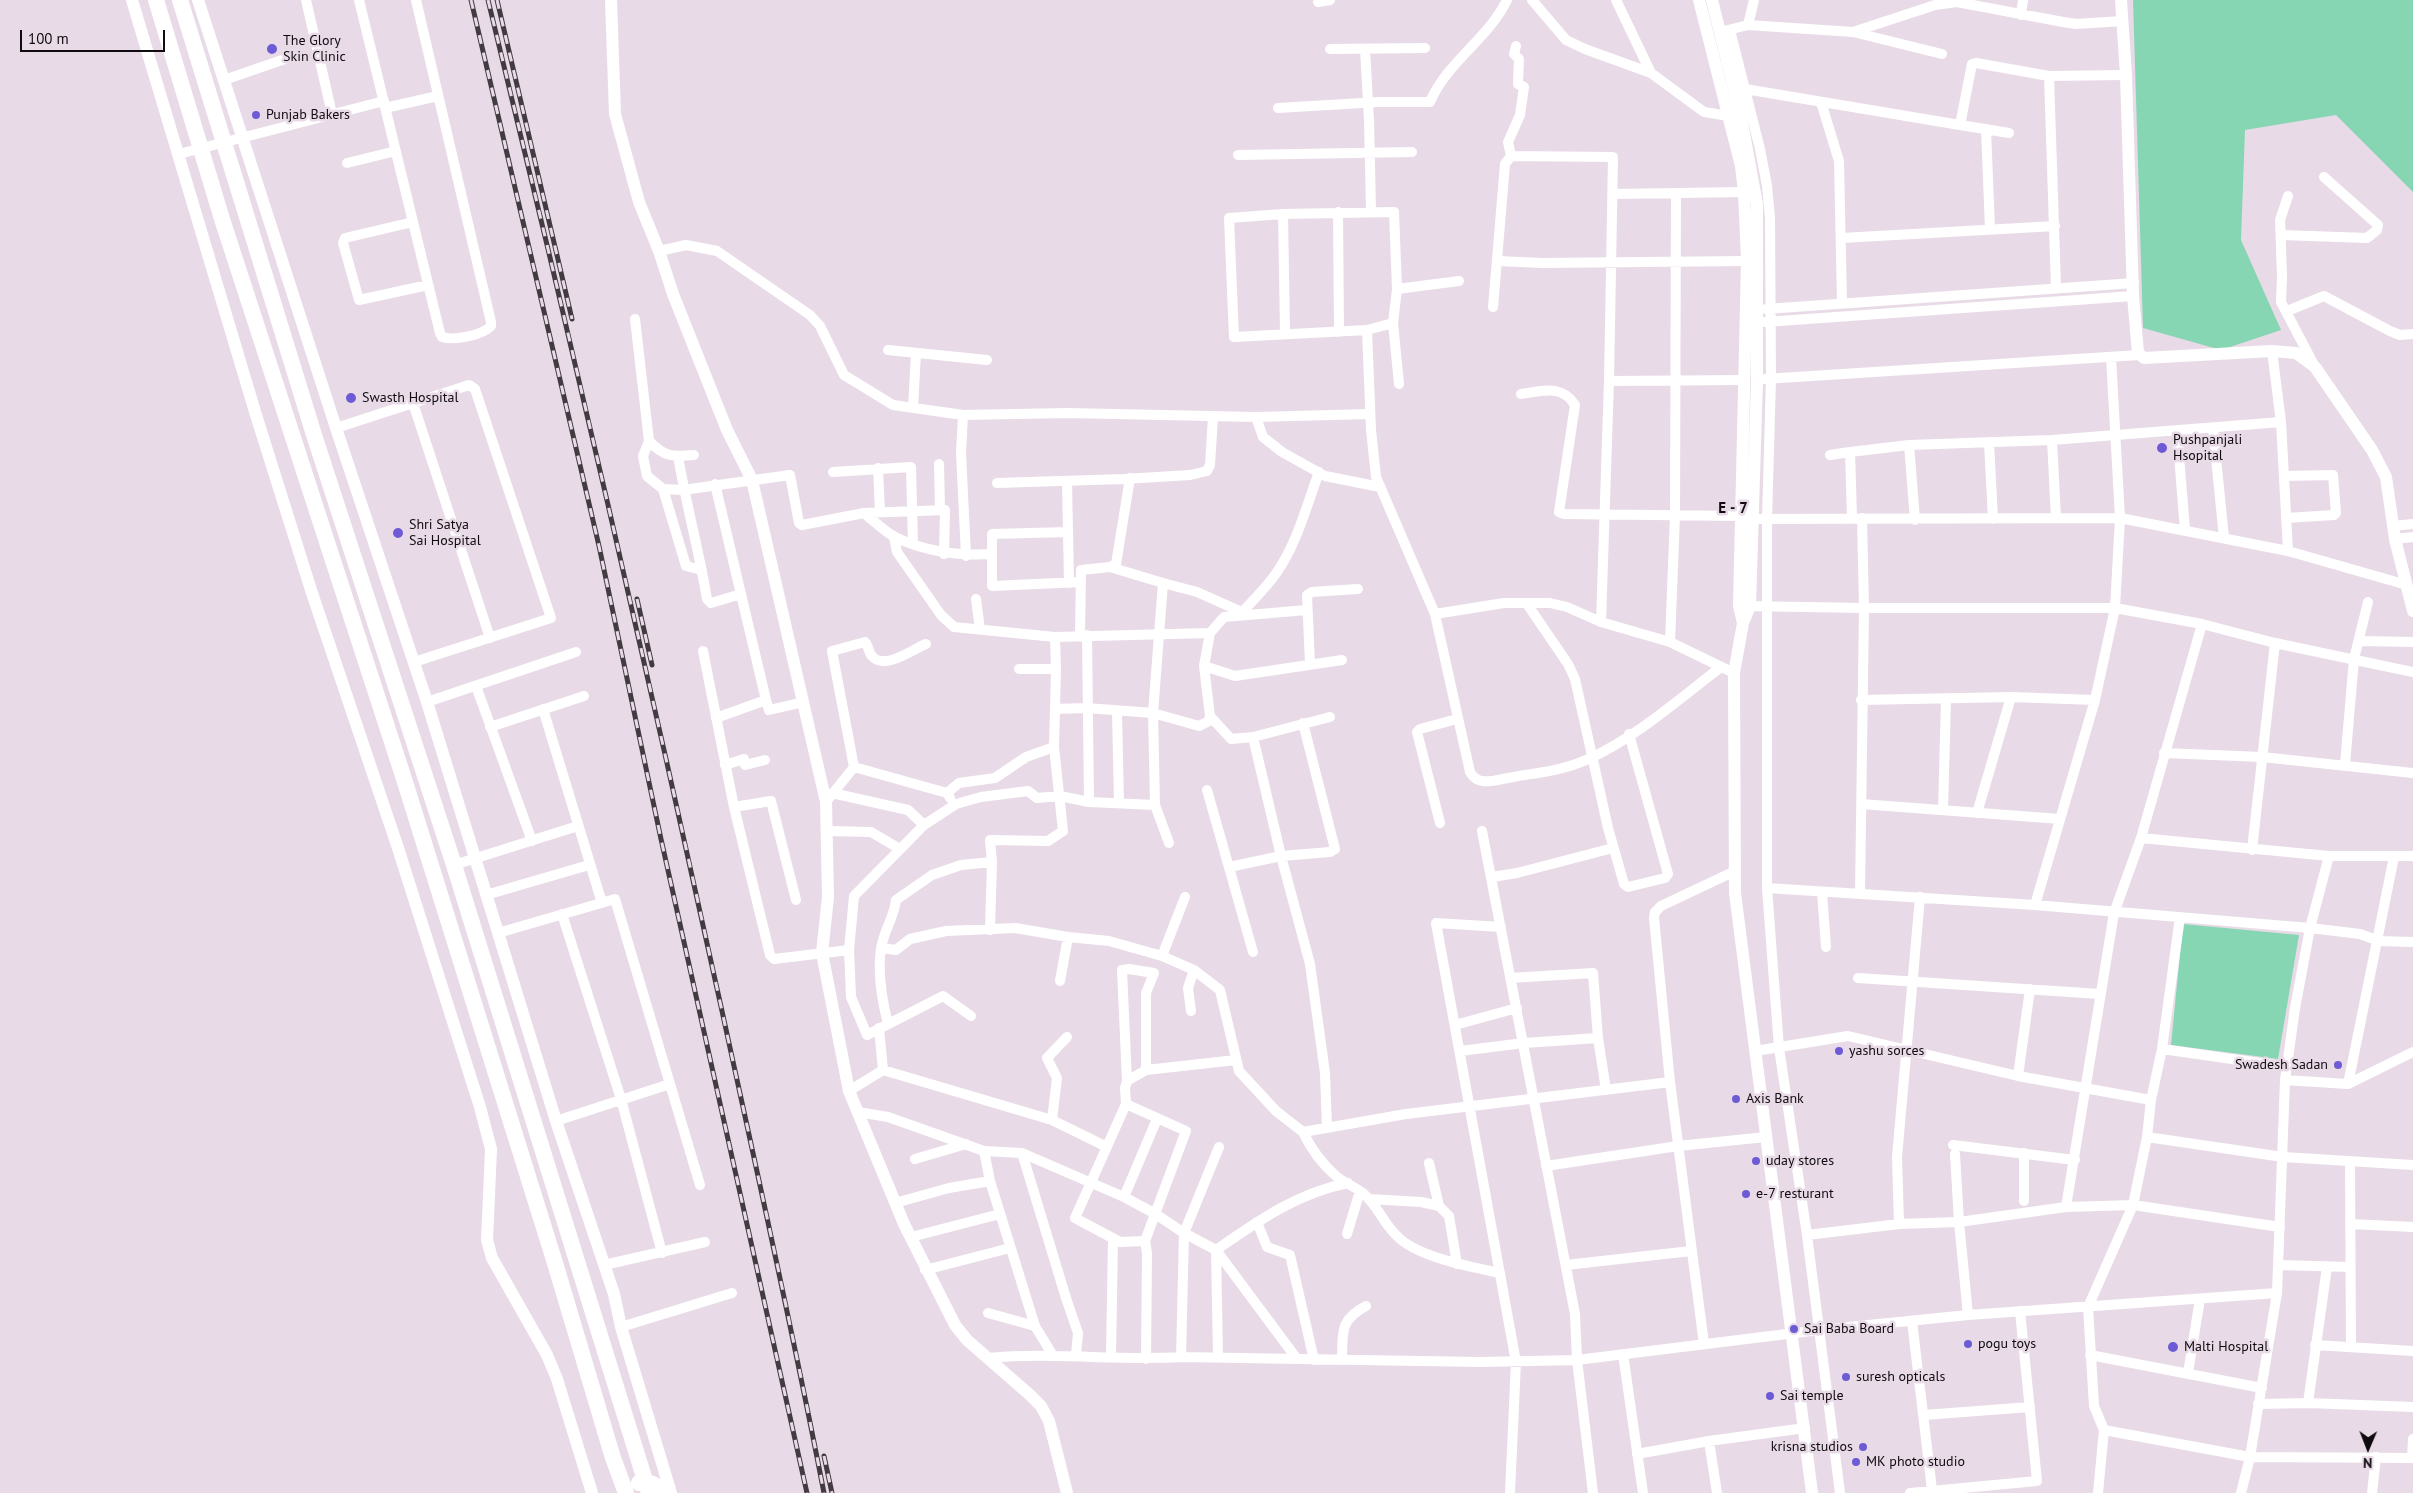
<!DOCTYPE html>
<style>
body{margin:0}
#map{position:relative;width:2413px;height:1493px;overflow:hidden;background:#e8dbe7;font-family:"PT Sans",sans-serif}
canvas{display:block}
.north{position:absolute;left:2343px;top:1423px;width:50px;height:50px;-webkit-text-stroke:4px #e8dbe7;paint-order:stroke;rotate:181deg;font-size:14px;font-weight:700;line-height:20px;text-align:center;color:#100b0f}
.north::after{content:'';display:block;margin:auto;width:18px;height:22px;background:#100b0f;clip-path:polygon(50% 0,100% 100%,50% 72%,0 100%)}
.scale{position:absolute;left:20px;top:30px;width:145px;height:22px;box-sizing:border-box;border:2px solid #100b0f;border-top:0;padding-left:6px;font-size:15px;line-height:18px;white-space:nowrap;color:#100b0f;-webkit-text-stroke:4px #e8dbe7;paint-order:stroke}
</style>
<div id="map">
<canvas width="2413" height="1493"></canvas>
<div class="north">N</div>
<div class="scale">100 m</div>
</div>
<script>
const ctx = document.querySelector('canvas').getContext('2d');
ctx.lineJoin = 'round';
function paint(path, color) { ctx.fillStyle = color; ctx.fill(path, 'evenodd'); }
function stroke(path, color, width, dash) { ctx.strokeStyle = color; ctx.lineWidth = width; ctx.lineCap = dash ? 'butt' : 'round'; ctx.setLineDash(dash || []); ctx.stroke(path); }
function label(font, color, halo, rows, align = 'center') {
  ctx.font = font + ' "PT Sans",sans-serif'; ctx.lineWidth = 5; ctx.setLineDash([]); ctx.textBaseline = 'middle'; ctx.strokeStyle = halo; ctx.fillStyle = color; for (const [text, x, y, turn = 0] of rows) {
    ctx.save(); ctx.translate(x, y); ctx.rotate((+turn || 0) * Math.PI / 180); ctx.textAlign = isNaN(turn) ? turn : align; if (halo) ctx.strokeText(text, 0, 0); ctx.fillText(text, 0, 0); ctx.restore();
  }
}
paint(new Path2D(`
 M2133,0h280v192l-77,-77 -91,15 -4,110 40,90 -60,20 -78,-22z
 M2183,924l116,11 -21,124 -107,-14z`), '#87d6b3');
stroke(new Path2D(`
 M306,0l26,114
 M359,0l81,333 2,4c12,4 41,-2 49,-11v-4l-75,-322
 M1532,0l34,40 19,9 66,24 53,39 31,5
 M1616,0l35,73
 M1318,2l12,-2
 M2021,15l2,-15
 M1748,25l6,-25
 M1730,30l30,119 7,37 3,32 1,160 -4,142v368l12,160 28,187 33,258
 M1724,31l24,-6 105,7 89,22
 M1853,32l82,-27 22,-3 106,20 13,2 46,-3
 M1330,49l95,-1
 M1365,49l4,71 2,92
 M2049,76l7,212
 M224,80l61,-21
 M1739,88l221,37 12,-61 4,-1 73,13 77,-1
 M1821,102l18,59 3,142
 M385,108l53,-12
 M1278,108l101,-6h51c17,-40 58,-63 77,-102
 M1960,125l49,8
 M1986,129l4,100
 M179,154l205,-53
 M1238,155l174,-3
 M1511,156l-3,-14 12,-27 4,-28 -6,-3 1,-25 -5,-5 2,-8
 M347,163l49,-12
 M1613,194l131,-2
 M2288,196l-8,24 2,56 -1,26 33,63
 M1338,212l1,120
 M1283,214l2,119
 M413,222l-68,16 -2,5 16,57 69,-15
 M2281,235l86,3 10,-8 1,-5 -54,-48
 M1842,238l213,-12
 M659,251l27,-6 31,6 93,64 10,11 24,49 49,30 70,10 104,-2 189,4 114,-3
 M1498,261l44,2 205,-2
 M1397,289l62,-8
 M1493,307l11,-131 1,-12 6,-8 102,1 -4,224 -8,241
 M1766,309l368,-26
 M2287,311l37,-15 66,35 10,4 13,-1
 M635,319l14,122 -6,15 4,20 16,13 20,1 107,-15 9,48 3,2 62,-12 81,-3 -1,44
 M1765,322l368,-26
 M1393,323l6,61
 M1367,330l-133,7 -5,-119 54,-4 111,-2 3,77 -4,34 -26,7 4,100 5,47 59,137 35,158c8,15 25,8 38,6 25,-5 54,-7 78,-18 48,-21 93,-61 135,-93
 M888,350l99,10
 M2272,351l9,71 7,129
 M1765,379l374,-24
 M1609,381l135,-1
 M1521,394c21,-3 41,-10 54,11l-16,107 5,2 177,2
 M413,403l77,235
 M913,408l3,-55
 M963,415l-2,38 5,103
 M1256,417l7,20 19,15 43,24 55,11
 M336,428l133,-43 6,4 76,229 -137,44
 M2213,428l11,110
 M2177,431l8,99
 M2052,440l4,78
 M649,441c15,16 24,16 45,14
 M1989,442l4,77
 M1909,445l6,75
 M1830,455l20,-3
 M678,456c8,48 21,95 29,143l4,4 30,-9
 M939,464l1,46
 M878,468l2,44
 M833,472l78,-5 2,77
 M2284,476l49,-1 3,38 -2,2 -48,3
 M1067,481l2,102
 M997,483l127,-4 66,-4 17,-4 3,-6 3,-48
 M715,484l51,216
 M663,489l23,77 16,4
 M864,513c10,8 20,18 31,24 31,15 63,19 96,17
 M1852,518l-2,-66 59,-7 143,-5 229,-18
 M1753,519l367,-1 168,33 119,34
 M2393,526l20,-2
 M1068,532l-76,2v52l88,-4
 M894,537l3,15 44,63 13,12 101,10 155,-4 14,-16 83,-7
 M2395,539l18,-2
 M1110,567l53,16
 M976,599l4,31
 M1527,604l41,60 7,15 33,149 16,56 4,3 37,-9 3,-4 -39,-140
 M1744,606l120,2h251l87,16 73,19 138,29
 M1435,614l69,-11h46l17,4 34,15 69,20 64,31
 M1239,615c13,-13 27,-27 38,-43 20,-29 30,-67 42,-100
 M1087,635l2,167
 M1080,636l1,-66 29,-3 6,-3 14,-86
 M2360,641l53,1
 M1670,642l5,-127 1,-321
 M703,651l31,156 36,148 4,4 75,-9
 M1310,664l-3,-69 5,-3 46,-3
 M1204,666l31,10 107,-16
 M1019,669h37
 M476,686l56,155
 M1861,700l150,-3 84,3
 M427,702l149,-50
 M543,709l59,194
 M1055,709l31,-1 67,5 46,13 10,-5 1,-5 -6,-50 6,-33
 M1117,711l2,92
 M1210,716l21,23 22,-2 28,119 -52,11
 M716,718l50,-18 3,10 35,-8
 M1303,723l32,126 -5,3 -49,4 29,108 15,109 2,55
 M490,727l94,-31
 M1253,737l77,-20
 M2164,753l98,4 151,16
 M2345,764l9,-105 14,-57
 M725,765l19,-6 1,6 20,-5
 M854,767l93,26 3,5
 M1207,790l46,162
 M832,793l76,17 16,15
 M947,793l12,-10 36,-5 31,-21 28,-10
 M826,802l28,-35 -22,-116 33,-9c4,4 3,10 7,14 12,15 41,-7 54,-12
 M1861,804l199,15
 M734,807l37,-6 25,99
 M1943,810l3,-111
 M1977,813l34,-116
 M1440,823l-23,-91 3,-3 37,-10
 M828,831l43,1 29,17
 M1482,831l93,483 2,46 16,133
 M2141,838l188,18h84
 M1169,843l-14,-38 -2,-92 10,-130 34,9 45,20
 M2252,850l23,-207
 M454,865l124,-39
 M1492,877l25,-4 96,-25
 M1767,888l268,17 275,23 50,6 19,7 34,1
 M1822,892l4,55
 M1860,893l4,-285 -2,-90
 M486,895l103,-30
 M2035,905l60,-205 20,-92 5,-90 -9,-161
 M562,914l59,185 41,154
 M1501,927l-65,-4 80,439 -6,131
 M990,930l2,-68 -2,-22 58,1 15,-10 -9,-84 2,-78 -1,-32
 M498,933l117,-34 85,286
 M881,948l15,2 14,-11 36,-8 69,-3 53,9 41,4 53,15 32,14 26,20 19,81 37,40 27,21 103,-18 264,-32
 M1162,956l23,-59
 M1510,978l83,-5 5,65 8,52
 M1858,978l242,16
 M1060,981l8,-44
 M1191,1011l-3,-23 6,-18
 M971,1016l-28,-20 -76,39 -16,-38 -2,-47 5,-54 70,-71 32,-21 25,-7 47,-6 9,7 23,-2 29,6 66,3
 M888,1024c-6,-24 -11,-50 -7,-75 2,-17 13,-31 15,-49l36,-25 29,-10 31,-3
 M1455,1025l62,-17
 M879,1028l4,42
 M2162,1049l126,18
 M1460,1051l64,-8 74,-5
 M1755,1051l93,-15 170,40 133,24
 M2018,1076l12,-87
 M2285,1080l63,4 65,-32
 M1127,1081l-5,-111 7,-1 25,4 -8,20v77
 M2348,1084l46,-227
 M849,1091l34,-21 169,50 55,27
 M1126,1104l60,27 -41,110 2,12 -1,106
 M858,1112l30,5 96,34 38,2 102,44 30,16 30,20 32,17 81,109
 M1052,1120l5,-42 -10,-20 20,-21
 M556,1121l114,-37
 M1303,1132c8,17 19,32 34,45 8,6 18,10 26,16 14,12 20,29 33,42 20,22 75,32 104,38
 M2147,1137l136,20 130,8
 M1953,1145l122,15
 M984,1151l6,30 45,145
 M1022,1153l44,145 12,35 -2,22
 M1955,1154l4,68 9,93
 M915,1159l51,-15
 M1429,1163l10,43 10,10 8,48
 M2350,1163l1,183
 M1546,1166l132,-20 88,-9
 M1124,1197l33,-78
 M1369,1199l52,3 18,4
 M2024,1201v-48
 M895,1203l54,-15 41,-7
 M2066,1207l48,-294 27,-75 61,-214
 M1257,1222l10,25 23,8 24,105
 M1899,1224l-2,-67 23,-260
 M2350,1224l63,3
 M1347,1234l13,-43
 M1807,1235l92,-11 60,-2 107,-15 67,-2 147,22
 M911,1237l89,-23
 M1145,1241l-25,1 -45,-24 51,-114 -1,-16 2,-7 19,-11 90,-10
 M604,1265l101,-23
 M1566,1265l125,-14
 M2278,1265l72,2
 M925,1270l85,-22
 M988,1313l47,13 17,28
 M1912,1321l20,169
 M621,1327l111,-34
 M1704,1344l-34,-262 -16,-164 1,-6 6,-6 72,-34
 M2315,1345l98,6
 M1623,1354l20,139
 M2090,1355l172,33
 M1111,1356l2,-118
 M1181,1357l3,-124 35,-86
 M1218,1357l-2,-107c42,-29 81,-57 132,-67
 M988,1358c65,-6 128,3 193,-1l299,5 97,-2 242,-30 149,-15 309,-22
 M1342,1360c1,-27 -3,-40 24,-54
 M2188,1373l12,-74
 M2308,1403l19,-136
 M2258,1404l50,-1 105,4
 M1924,1415l106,-8
 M2104,1430l146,27 163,1
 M1709,1441l8,52
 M1637,1454l72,-13 96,-13
 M2412,1458l1,-19
 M1910,1493l127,-12 -17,-170
 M2098,1493l6,-63 -10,-24 -6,-99 45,-102 14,-68 4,-37 11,-51 18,-132
 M2241,1493l9,-36 27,-164 8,-213 10,-72 15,-80 19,-72
 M2372,1493l4,-36`), '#fff', 10);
stroke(new Path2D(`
 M132,0l124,415 56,178 86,255 82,259 11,42 -4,91 5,18 55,97 10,24 35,114
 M198,0l138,428 91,274 129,419 58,173 7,33 50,166
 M611,0l4,114 24,88 20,49 14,43 54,136 25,50 74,322 2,95 -6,56 27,138 55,133 51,101 12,15 63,55 11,11 8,15 18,72
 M1699,0l42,166 3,26 3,69 -8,345 4,17
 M1712,0l29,117 16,87v176l-7,226 -7,17 -9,50 1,220 77,600
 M2121,0l5,75 7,221 5,57 6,5 128,-7 24,2 19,14 57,83 14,27 9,62 18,72`), '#fff', 12);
stroke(new Path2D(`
 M156,0l66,219 183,563 150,481 58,195 13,35
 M180,0l135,438 139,427 195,628
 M639,1483c11,-3 20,3 28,10`), '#fff', 16);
const rail = new Path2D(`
 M471,0l128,546 62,293 146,654
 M488,0c82,336 160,673 234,1011 35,161 71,321 102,482
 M497,0l75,319
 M637,599l15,66
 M824,1456l8,37`);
stroke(rail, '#423b41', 5);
stroke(rail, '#e8dbe7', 3, [9]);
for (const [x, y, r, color] of [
 [272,49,6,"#6c5bd5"],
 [256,115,5,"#6c5bd5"],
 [351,398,6,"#6c5bd5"],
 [2162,448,6,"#6c5bd5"],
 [398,533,6,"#6c5bd5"],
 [1839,1051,5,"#6c5bd5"],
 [2338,1065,5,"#6c5bd5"],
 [1736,1099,5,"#6c5bd5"],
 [1756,1161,5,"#6c5bd5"],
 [1746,1194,5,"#6c5bd5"],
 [1794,1329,5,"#6c5bd5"],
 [1968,1344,5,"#6c5bd5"],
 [2173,1347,6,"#6c5bd5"],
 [1846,1377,5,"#6c5bd5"],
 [1770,1396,5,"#6c5bd5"],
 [1863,1447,5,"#6c5bd5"],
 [1856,1462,5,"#6c5bd5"]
]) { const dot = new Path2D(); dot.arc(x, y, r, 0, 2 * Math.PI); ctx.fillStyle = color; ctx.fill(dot); stroke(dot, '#e8dbe7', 2); }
label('14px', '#100b0f', '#e8dbe7', [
 ["The Glory",283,41],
 ["Skin Clinic",283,57],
 ["Punjab Bakers",266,115],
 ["Swasth Hospital",362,398],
 ["Pushpanjali",2173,440],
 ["Hsopital",2173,456],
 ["Shri Satya",409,525],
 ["Sai Hospital",409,541],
 ["yashu sorces",1849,1051],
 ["Swadesh Sadan",2328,1065,"right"],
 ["Axis Bank",1746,1099],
 ["uday stores",1766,1161],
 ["e-7 resturant",1756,1194],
 ["Sai Baba Board",1804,1329],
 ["pogu toys",1978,1344],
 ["Malti Hospital",2184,1347],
 ["suresh opticals",1856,1377],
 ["Sai temple",1780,1396],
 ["krisna studios",1853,1447,"right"],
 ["MK photo studio",1866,1462]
], 'left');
label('bold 15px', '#100b0f', '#e8dbe7', [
 ["E - 7",1733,509]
]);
</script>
